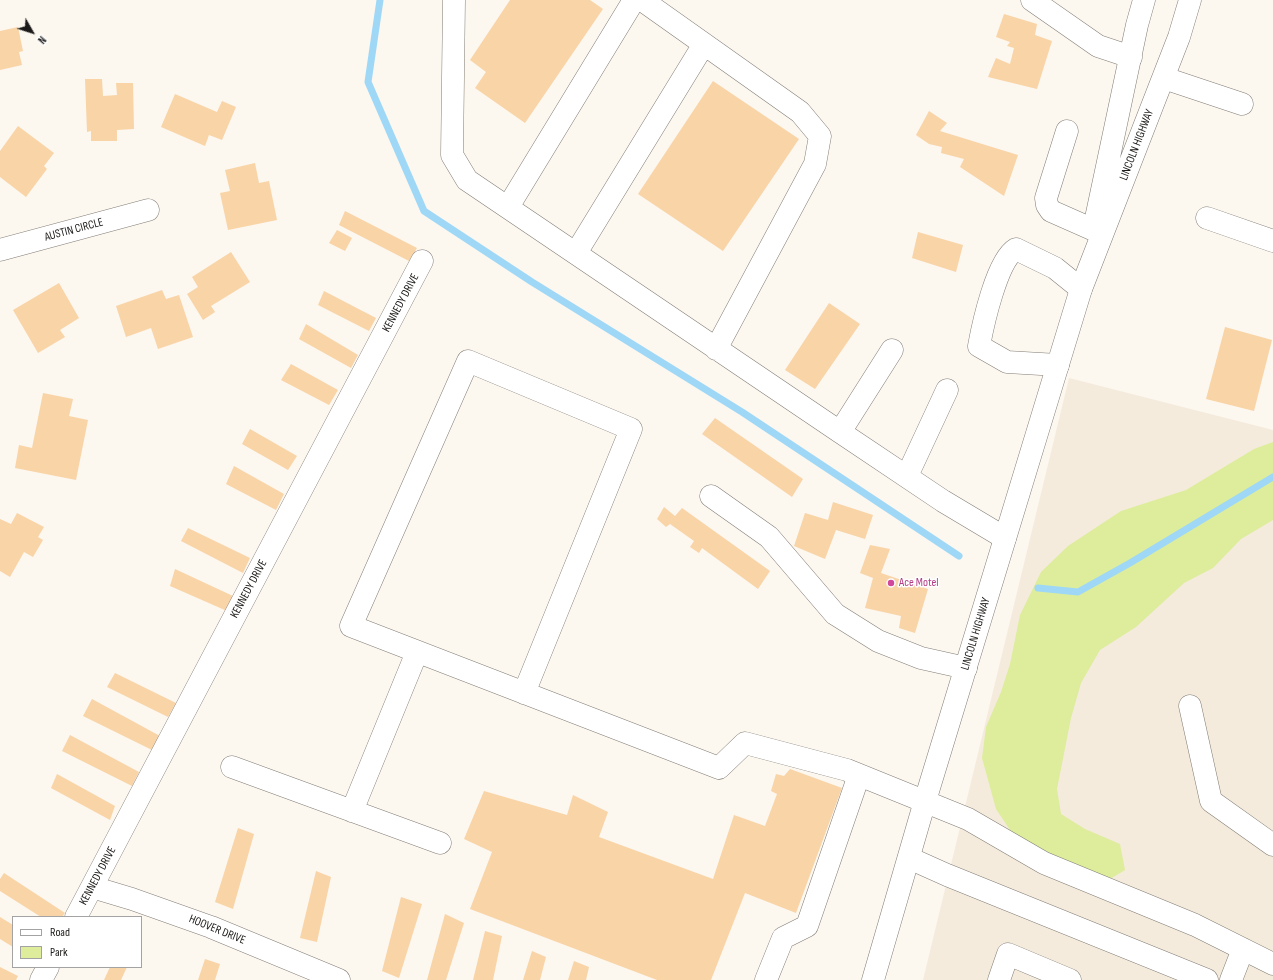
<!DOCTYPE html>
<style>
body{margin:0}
#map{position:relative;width:1273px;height:980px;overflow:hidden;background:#fcf7ef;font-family:"Sofia Sans Condensed",sans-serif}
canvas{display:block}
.legend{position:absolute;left:12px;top:916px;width:130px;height:52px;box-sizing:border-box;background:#fff;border:1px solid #a4a3a3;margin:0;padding:5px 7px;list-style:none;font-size:12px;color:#1c1a18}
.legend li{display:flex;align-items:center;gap:8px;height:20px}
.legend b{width:20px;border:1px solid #a4a3a3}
.north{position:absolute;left:12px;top:12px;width:40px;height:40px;-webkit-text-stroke:3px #fff;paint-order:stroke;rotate:129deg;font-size:11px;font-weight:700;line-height:16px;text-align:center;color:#1c1a18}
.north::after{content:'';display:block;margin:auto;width:14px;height:18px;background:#1c1a18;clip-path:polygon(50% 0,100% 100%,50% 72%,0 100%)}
</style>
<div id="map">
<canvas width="1273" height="980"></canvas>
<ul class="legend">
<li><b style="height:5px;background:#fff"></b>Road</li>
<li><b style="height:11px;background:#dded9b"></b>Park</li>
</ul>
<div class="north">N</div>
</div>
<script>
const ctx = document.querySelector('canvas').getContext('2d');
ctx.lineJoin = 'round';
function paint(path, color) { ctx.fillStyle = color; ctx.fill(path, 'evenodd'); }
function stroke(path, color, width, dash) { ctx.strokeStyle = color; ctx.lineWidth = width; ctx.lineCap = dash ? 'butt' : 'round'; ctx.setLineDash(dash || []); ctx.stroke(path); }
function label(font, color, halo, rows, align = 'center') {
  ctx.font = font + ' "Sofia Sans Condensed",sans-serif'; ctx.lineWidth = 3; ctx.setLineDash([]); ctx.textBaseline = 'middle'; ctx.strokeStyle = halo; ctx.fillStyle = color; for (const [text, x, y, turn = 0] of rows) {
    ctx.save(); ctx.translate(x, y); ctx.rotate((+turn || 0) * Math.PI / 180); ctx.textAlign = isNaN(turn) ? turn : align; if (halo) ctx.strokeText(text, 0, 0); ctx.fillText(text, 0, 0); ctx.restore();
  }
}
paint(new Path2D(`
 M1069,378l204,52v550h-350z`), '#f4ebdc');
paint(new Path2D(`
 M1273,442v78l-32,19 -28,29 -29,15 -48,44 -36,23 -19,33 -10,35 -14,71 4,25 24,15 35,15 5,26 -25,15 -86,-49 -18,-27 -14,-51 4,-31 15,-35 9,-28 10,-49 21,-43 27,-26 53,-35 65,-21 68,-41z`), '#dded9b');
stroke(new Path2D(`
 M380,0l-12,82 56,129 108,71 210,130 217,144
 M1038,588l40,4 52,-29 143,-86`), '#9fd8f6', 7);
paint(new Path2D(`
 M510,0h80l13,9 -78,114 -50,-35 11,-16 -16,-12z
 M1004,14l33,10 -2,11 17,6 -15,48 -49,-12 8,-19 14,6 4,-16 -7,-2 3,-4 -14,-5z
 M18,27l5,24 -4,1 3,13 -22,5v-39z
 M85,79h17l1,17 14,-1 -1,-12h17l1,46 -17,1v11h-26v-10l-4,1z
 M713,81l86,58 -76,112 -85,-57z
 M175,94l42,18 5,-11 14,6 -14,33 -13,-5 -4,11 -44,-19z
 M929,111l18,12 -7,8 78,24 -14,41 -44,-29 4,-8 -23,-6 1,-6 -13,-3 -13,-9z
 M18,126l36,27 -10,13 3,3 -21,28 -26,-20v-26z
 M255,163l4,20 10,-2 8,39 -49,10 -8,-37 10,-2 -5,-21z
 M345,211l72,37 -8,13 -70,-36z
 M337,230l15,8 -7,13 -16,-8z
 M918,232l45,13 -7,27 -44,-14z
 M231,252l19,30 -39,24 4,6 -12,8 -16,-26 11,-7 -6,-10z
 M59,283l20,35 -19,12 5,7 -27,16 -25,-43z
 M162,290l4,9 13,-4 14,42 -35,12 -7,-21 -25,9 -10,-31z
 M324,291l52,27 -7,13 -51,-26z
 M829,303l31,21 -45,65 -30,-19z
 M306,324l52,31 -7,13 -52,-29z
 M1225,327l47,13 -18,71 -48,-12z
 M291,364l47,26 -9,15 -48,-25z
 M43,393l30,6 -4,17 19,4 -12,60 -61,-12 4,-23 13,3z
 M715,418l88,61 -11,18 -90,-63z
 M250,429l47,27 -9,14 -46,-26z
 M234,466l50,28 -8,16 -50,-26z
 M833,502l40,13 -8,24 -29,-9 -11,29 -31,-13 11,-33 23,7z
 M664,507l11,9 7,-8 88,63 -12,18 -56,-41 -3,5 -9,-6 4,-6 -24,-17 -4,3 -9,-8z
 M17,513l27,14 -6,10 5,3 -10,17 -9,-5 -14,25 -10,-6v-52l11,5z
 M188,528l62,30 -7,15 -62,-32z
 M870,545l20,4 -9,24 47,16 -13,44 -16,-5 2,-12 -36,-8 8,-30 -13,-5z
 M175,569l58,27 -6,15 -57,-25z
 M115,673l61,30 -8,14 -61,-30z
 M92,699l68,37 -8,14 -69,-34z
 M70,735l69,37 -7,14 -70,-35z
 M790,769l52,19 -46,125 -51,-20 -34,87h-54l-187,-71 22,-57 -28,-13 20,-48 83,24 6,-20 35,17 -9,25 114,42 21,-64 31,11 12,-32 -6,-3 5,-17 8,2z
 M57,774l58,32 -5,14 -59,-32z
 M238,828l16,6 -21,75 -18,-7z
 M316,871l15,6 -14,65 -17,-4z
 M4,873l61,40 -3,4h-21l-41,-26v-12z
 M401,897l21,7 -23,74 -17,-7z
 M445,914l19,9 -18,57h-19z
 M0,917l13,8v22l-13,-8z
 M485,931l17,5 -9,44h-20z
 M532,951l14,6 -6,23h-17z
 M205,959l15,5 -5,16h-17z
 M574,961l15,6 -3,13h-18z
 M0,967l18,9 -2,4h-16z
 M110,967h17l-6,13h-17z`), '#f9d4a7');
const minor = new Path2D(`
 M454,0l-2,155 15,25 373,252 103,69 62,37
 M642,0l158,112 20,24 -5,28 -99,185
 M1032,0l66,46 33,11
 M1164,78l78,26
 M1067,131l-21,67 1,7 4,6 43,19
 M508,207l126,-207
 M1207,218l66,23
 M0,250l148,-40
 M576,253l128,-209
 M1058,365l-51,-3 -28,-16c4,-22 18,-86 37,-97l39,19 26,21
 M840,432l52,-82
 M907,476l40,-86
 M711,496l58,41 66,77 43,27 43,17 45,10
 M524,693l107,-264 -163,-68 -117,265 368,142 26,-25 102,27 121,49 76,44 151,62 78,39
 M1190,706l21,95 62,44
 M232,767l208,76
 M352,811l65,-159
 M909,858l38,17 260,105
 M92,887l40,12 79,28 128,53
 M76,917l346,-656
 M41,980l7,-13
 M766,980l17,-42 24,-12 52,-151
 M999,980l9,-26 62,26
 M1231,980l12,-31`);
const major = new Path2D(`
 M1095,223l42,-198 7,-25
 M873,980l52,-179 156,-512 98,-252 11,-37`);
stroke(minor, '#827d76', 23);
stroke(major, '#827d76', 23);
stroke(minor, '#fff', 22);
stroke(major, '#fff', 22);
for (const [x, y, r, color] of [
 [891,583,4,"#d1479c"]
]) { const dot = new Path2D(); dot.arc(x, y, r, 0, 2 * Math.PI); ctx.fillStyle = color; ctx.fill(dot); stroke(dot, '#fff', 1.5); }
label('12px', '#1c1a18', '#fff', [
 ["LINCOLN HIGHWAY",1137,145,-69],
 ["AUSTIN CIRCLE",74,230,-15],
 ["KENNEDY DRIVE",401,303,-62],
 ["KENNEDY DRIVE",249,589,-62],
 ["LINCOLN HIGHWAY",976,634,-73],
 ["KENNEDY DRIVE",98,876,-62],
 ["HOOVER DRIVE",217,930,22]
]);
label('12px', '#b23c85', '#fff', [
 ["Ace Motel",899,583]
], 'left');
</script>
